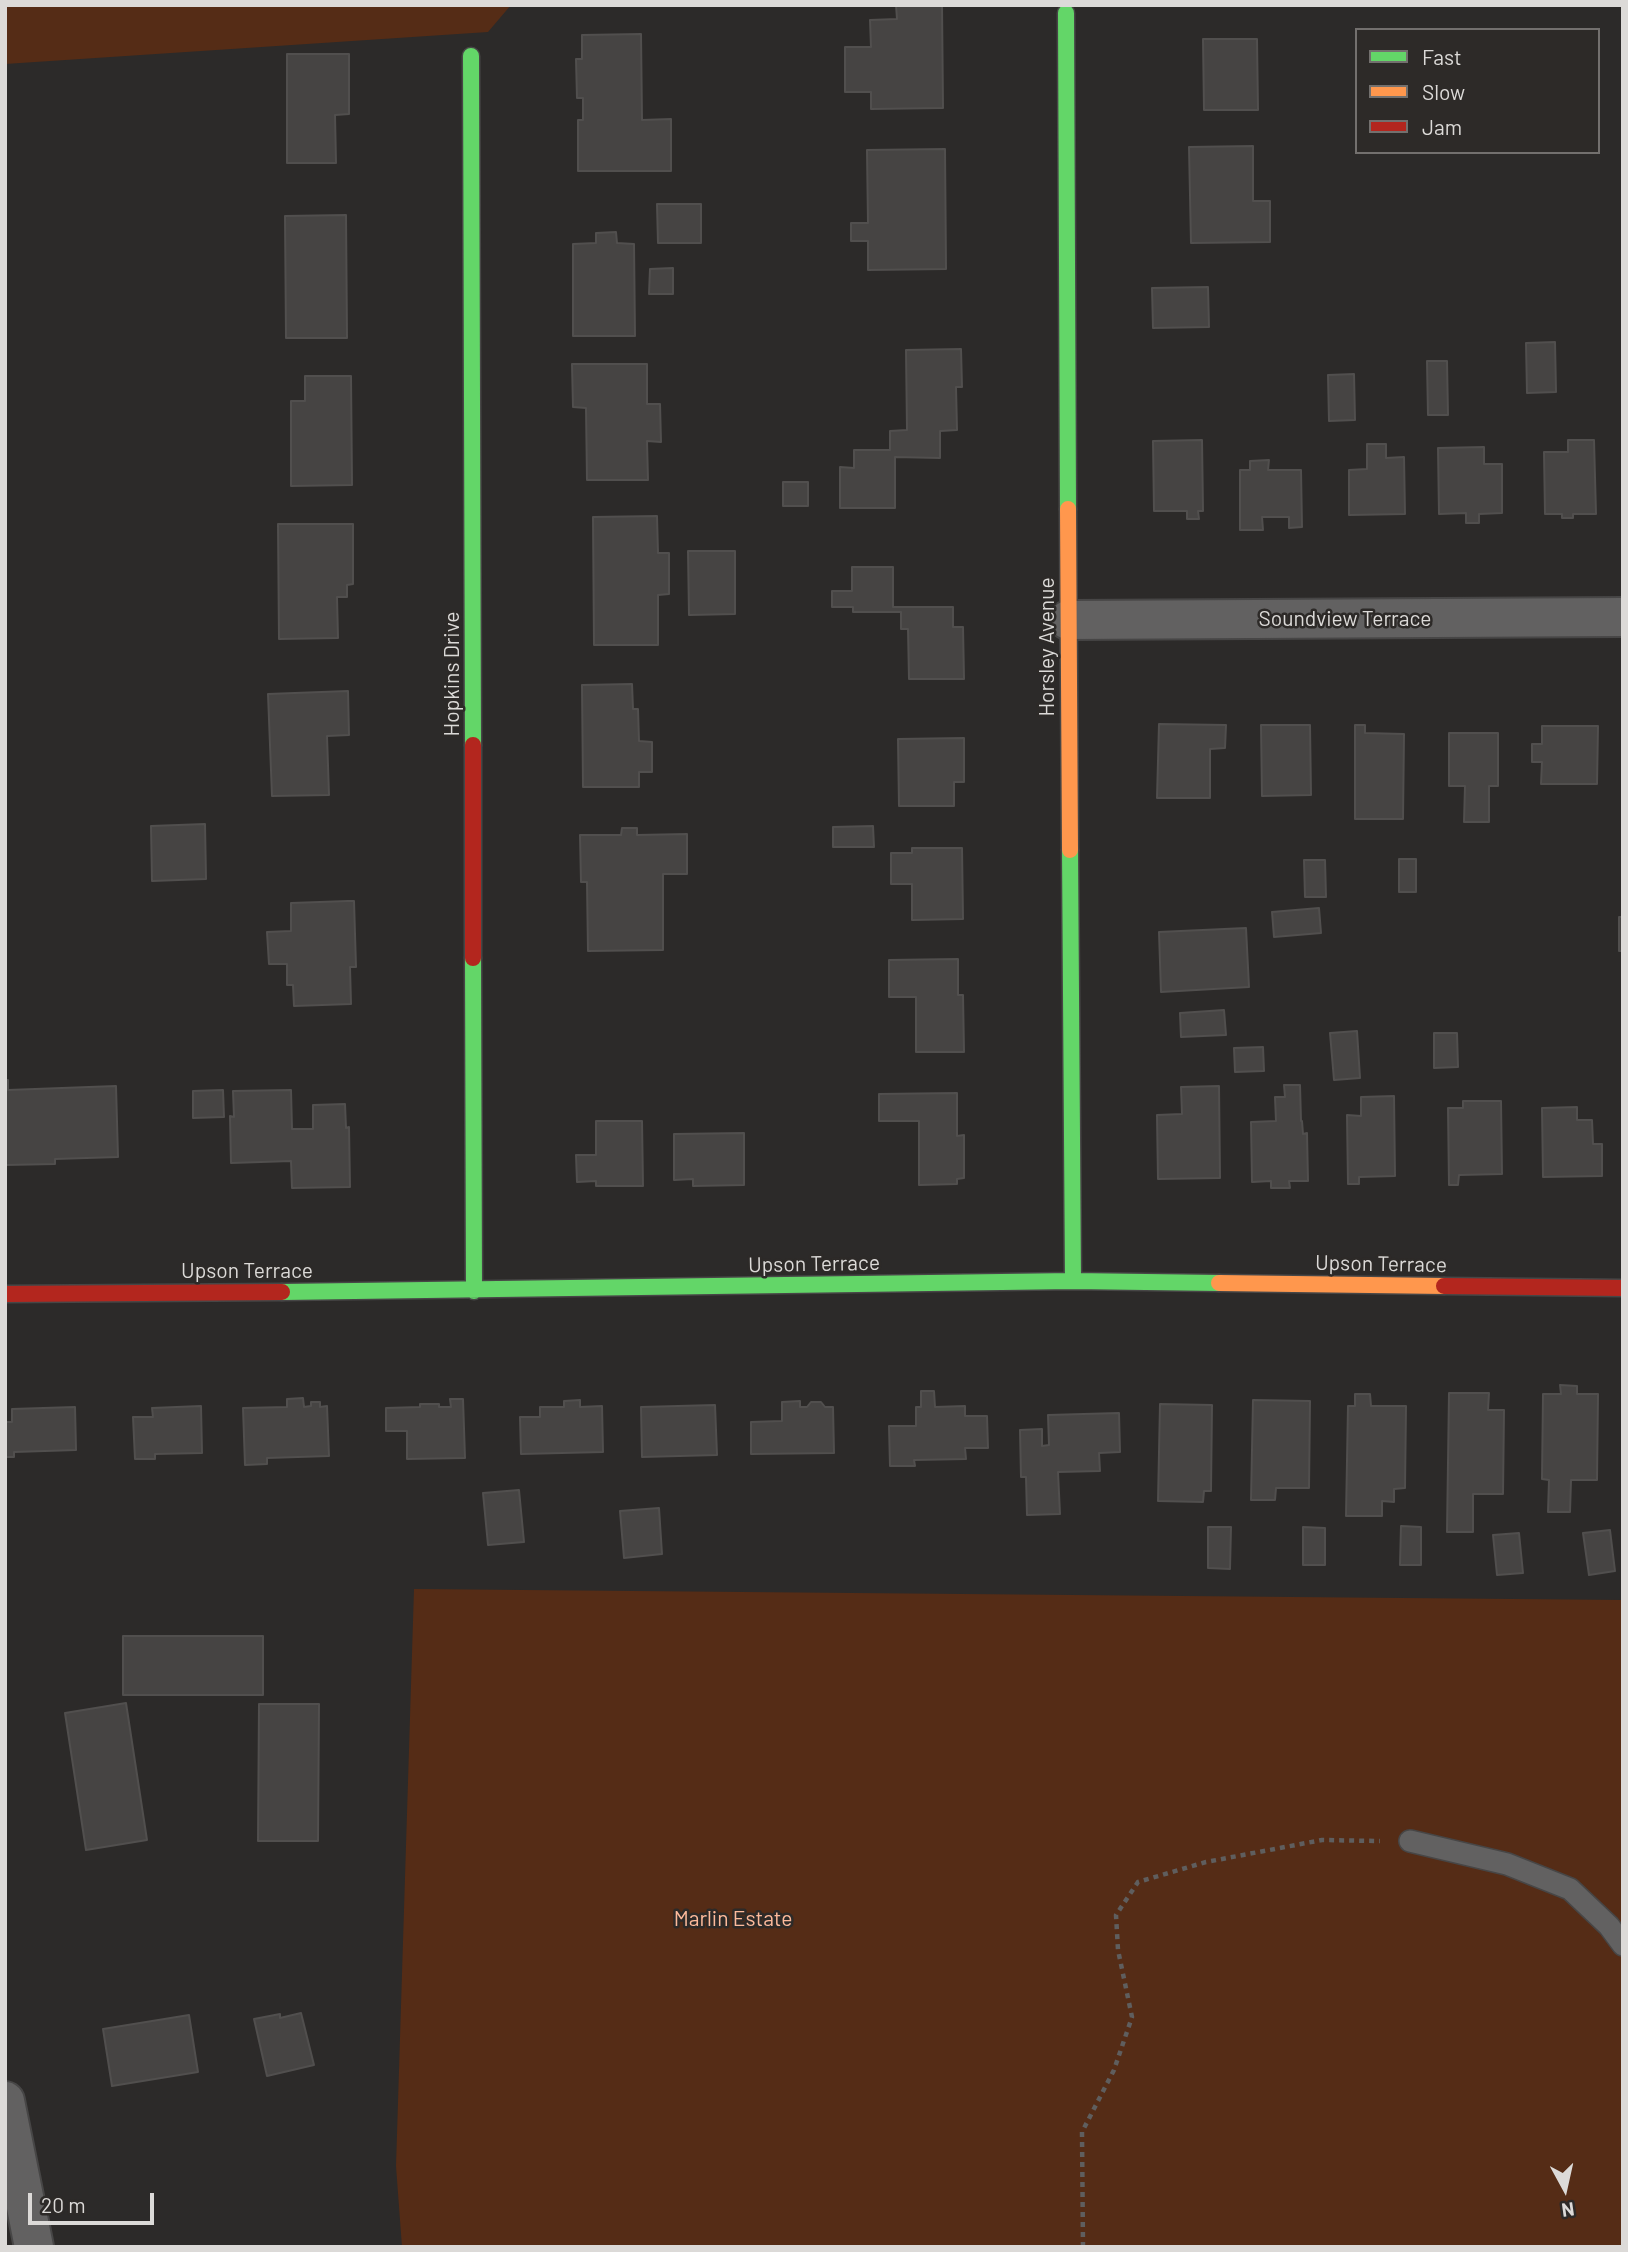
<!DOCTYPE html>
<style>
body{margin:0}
#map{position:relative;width:1628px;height:2252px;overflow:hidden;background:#2c2a29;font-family:Barlow,sans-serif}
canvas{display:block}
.frame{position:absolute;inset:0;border:7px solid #dcdad8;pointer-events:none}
.legend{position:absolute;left:1355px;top:28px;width:245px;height:126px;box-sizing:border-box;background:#2d2a28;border:2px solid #73706e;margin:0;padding:9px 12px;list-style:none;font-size:21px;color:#dcdad8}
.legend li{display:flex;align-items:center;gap:14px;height:35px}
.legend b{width:35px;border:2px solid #73706e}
.north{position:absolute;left:1530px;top:2154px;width:70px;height:70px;-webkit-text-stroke:5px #2d2a28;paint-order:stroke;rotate:172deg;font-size:19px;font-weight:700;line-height:28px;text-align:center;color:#dcdad8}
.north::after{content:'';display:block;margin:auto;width:24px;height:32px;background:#dcdad8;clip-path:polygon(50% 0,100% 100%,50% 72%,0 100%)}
.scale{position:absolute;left:28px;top:2193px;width:126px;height:32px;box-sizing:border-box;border:4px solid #dcdad8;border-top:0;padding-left:9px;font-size:21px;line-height:24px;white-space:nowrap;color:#dcdad8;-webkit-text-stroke:5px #2d2a28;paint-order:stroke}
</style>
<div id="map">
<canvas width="1628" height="2252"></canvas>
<div class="frame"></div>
<ul class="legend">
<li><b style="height:9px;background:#63d668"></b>Fast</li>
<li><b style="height:9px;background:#ff974d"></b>Slow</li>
<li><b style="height:9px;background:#b3261e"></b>Jam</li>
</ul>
<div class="north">N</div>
<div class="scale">20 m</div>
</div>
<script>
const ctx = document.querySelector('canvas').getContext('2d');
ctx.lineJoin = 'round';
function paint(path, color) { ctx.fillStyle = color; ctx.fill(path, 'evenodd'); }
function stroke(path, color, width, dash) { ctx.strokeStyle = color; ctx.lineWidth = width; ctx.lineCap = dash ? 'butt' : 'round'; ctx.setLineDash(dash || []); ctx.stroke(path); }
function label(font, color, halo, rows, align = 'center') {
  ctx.font = font + ' Barlow,sans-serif'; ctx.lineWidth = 5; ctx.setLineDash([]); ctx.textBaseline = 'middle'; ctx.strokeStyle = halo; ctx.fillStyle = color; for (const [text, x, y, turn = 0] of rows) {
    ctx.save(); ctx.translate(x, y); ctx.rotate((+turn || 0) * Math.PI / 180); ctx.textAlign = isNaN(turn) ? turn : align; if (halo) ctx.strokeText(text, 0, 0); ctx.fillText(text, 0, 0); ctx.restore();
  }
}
paint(new Path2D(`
 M5,5h506l-23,27 -483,32z
 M414,1589l1209,11v647h-1221l-6,-81z`), '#552c16');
const building = new Path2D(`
 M896,5h46l1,103 -72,1v-17h-26v-45h26l-1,-27 27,-1z
 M641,34l1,86 29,-1v52h-93v-51h5v-22h-6l-1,-39h6v-24z
 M1203,39h54l1,71h-54z
 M287,54h62v60l-14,1 1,48h-49z
 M1253,146v55h17v41l-79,1 -2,-96z
 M945,149l1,120 -78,1v-29h-17v-18h17l-1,-73z
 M657,204h44v39h-43z
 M346,215l1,123h-61l-1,-122z
 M616,232l1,11 17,1 1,92h-62v-92l23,-1v-10z
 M673,268v26h-24l1,-25z
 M1208,287l1,40 -56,1 -1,-40z
 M1555,342l1,50 -29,1 -1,-50z
 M961,349l1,38h-6l1,43 -17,1v27l-45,-1v51h-55v-41l14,1v-18h36v-19l17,-1 -1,-80z
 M1427,361h20l1,54h-20z
 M572,364h75v40h13l1,38 -14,-1 1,39h-61l-1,-72 -13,-1z
 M1354,374l1,46 -26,1 -1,-46z
 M305,376h46l1,109 -61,1v-85h14z
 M1202,440l1,71h-5l1,8h-12v-8h-33l-1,-70z
 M1568,440h26l2,74h-23v4h-11v-4h-17l-1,-62h24z
 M1367,444h19v14l18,-1 1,57 -56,1v-45l18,-1z
 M1484,447v17h18v49l-23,1v9h-13v-10l-27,1 -1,-66z
 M1269,460l-1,10h33l1,57 -13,1v-11h-27l1,13h-23v-60h10v-9z
 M783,482h25v24h-25z
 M657,516l1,37h11v41l-11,1v50h-64l-1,-128z
 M278,524h75v60l-6,1v12h-10l1,41 -59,1z
 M688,551h47v63l-46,1z
 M852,567h41v40h60v20h10l1,52h-55l-1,-50h-7v-17h-48v-5h-21v-16h20z
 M632,684l1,25h5l1,32 13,1v30h-13v15h-56l-1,-102z
 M348,691l1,44 -22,1 2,59 -57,1 -4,-102z
 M1159,724l67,1 -1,23 -15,1v49h-53z
 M1261,725h49l1,70 -49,1z
 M1355,725h10v8l39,1 -1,85h-48z
 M1542,726h56l-1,58h-56l1,-22h-10v-18h10z
 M1449,733h49v53h-9v36h-25l1,-36h-16z
 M964,738v44h-10v24h-55l-1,-67z
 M205,824l1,55 -54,2 -1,-55z
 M873,826l1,21h-41v-20z
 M622,828h15v7l50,-1v40h-24v76l-75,1 -1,-69h-6l-1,-47h41z
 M912,848h50l1,71 -51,1v-36h-21v-31h21z
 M1399,859h17v33h-17z
 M1304,860h21l1,37h-21z
 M348,901h6l2,66h-6l1,37 -57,2 -1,-21h-6v-21h-18l-2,-32 24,-1v-28z
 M1319,908l2,25 -47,4 -2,-25z
 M1619,917h4v34h-4z
 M1246,928l3,59 -88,5 -2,-60z
 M958,959v36h5l1,57h-48v-55h-27v-37z
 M1224,1010l2,25 -45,2 -1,-24z
 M1357,1031l3,47 -26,2 -4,-47z
 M1434,1033h23l1,34 -24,1z
 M1263,1047l1,24 -29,1 -1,-24z
 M5,1080h3v10l108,-4 2,71 -63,2v5l-50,1z
 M1284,1085h16l1,36h1l1,13 4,-1 1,48h-19l1,7h-19v-7l-19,1 -1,-60 25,-1 -1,-24h10z
 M1219,1086l1,92 -62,1 -1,-64 25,-1 -1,-27z
 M223,1090l1,27 -31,1v-27z
 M291,1090l1,39h21v-24l32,-1 1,24 3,-1 1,60 -58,1 -1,-27 -60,2 -1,-47 4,1 -1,-26z
 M957,1093v43l7,-1v43l-7,1v5l-38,1v-64h-40v-27z
 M1394,1096l1,80 -36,1v7h-11l-1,-69 14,1v-19z
 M1463,1101h38l1,73 -43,1 -1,10h-9l-1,-77h15z
 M1577,1107v13h15l1,24h9v32l-59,1 -1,-69z
 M596,1121h46l1,65h-47v-5l-19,1 -1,-27h20z
 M744,1133v52l-51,1v-7l-19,1v-46z
 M1560,1385l17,1v8h21l-1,86h-26l-1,32h-22l1,-32 -7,-1 1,-85h18z
 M921,1391h13l1,16 30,-1v10h22l1,32h-23l1,11 -52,1 1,6h-25l-1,-40h27v-19h5z
 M1449,1393h40l-1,17h16l-1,84h-30v38h-26z
 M1355,1394h15l1,12h35l-1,82 -11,1v13l-12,-1v15h-36l2,-110h7z
 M303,1398l1,9 7,-1v-4h9v5l7,-1 2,50 -62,2v6l-22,1 -2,-57 44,-1v-8z
 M450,1399h13l2,59 -58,1v-28h-21v-23l34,-1v-3h19v3h12z
 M580,1400v7l22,-1 1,46 -82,2 -1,-37h20v-10h24v-6z
 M1253,1400l57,1 -1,87h-33l-1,12h-24z
 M800,1401v6h7l4,-5h10l4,5h8l1,46 -83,1v-32l31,-1v-19z
 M1160,1404l52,1 -1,86h-7l-1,11 -45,-1z
 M715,1405l2,50 -75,2 -1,-50z
 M201,1406l1,47 -47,1v5h-20l-2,-42h20l-1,-9z
 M75,1407l1,43 -62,2v5h-9v-35h7v-13z
 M1119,1413l1,39 -21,1 1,18 -42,1 2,42 -33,1 -1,-38h-5l-1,-47 22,-1v17l7,-1 -1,-30z
 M519,1490l5,52 -36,3 -5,-52z
 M659,1508l3,46 -38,4 -4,-47z
 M1401,1526l20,1v38h-21z
 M1208,1527h23l-1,42 -22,-1z
 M1303,1527l22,1v37h-22z
 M1610,1530l5,41 -26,4 -6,-42z
 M1519,1533l4,40 -26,2 -4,-40z
 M123,1636h140v59h-140z
 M126,1703l21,137 -61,10 -21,-137z
 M259,1704h60l-1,137h-60z
 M301,2013l13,52 -47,11 -13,-57 26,-5v4z
 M189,2015l9,57 -86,14 -9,-57z`);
paint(building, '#464443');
stroke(building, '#514f4e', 2);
const lane = new Path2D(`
 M1410,1841l97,23 63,25 39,37 14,19`);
const street = new Path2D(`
 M1068,620l555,-3
 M5,2101l29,146`);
const fast = new Path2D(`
 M1066,13l2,496
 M471,56l2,689
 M1070,850l3,431
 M473,958l1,333
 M282,1292l791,-11 146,2`);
const slow = new Path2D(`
 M1068,509l2,341
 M1219,1283l225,3`);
const jam = new Path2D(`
 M473,745v213
 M1444,1286l179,2
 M5,1294l277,-2`);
stroke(lane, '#474646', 24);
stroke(street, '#474646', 42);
stroke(fast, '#474646', 19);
stroke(slow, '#474646', 19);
stroke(jam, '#474646', 19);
stroke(new Path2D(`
 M1083,2247l-1,-115 32,-62 18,-53 -14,-67 -2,-35 22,-33 68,-20 116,-22 58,1`), '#5f5e5e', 4.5, [5, 5]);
stroke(lane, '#626161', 21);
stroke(street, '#626161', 38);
stroke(fast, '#63d668', 16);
stroke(slow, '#ff974d', 16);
stroke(jam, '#b3261e', 16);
label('21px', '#dcdad8', '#2d2a28', [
 ["Soundview Terrace",1345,619],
 ["Horsley Avenue",1047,647,-90],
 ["Hopkins Drive",452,674,-90],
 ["Upson Terrace",814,1264,-1],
 ["Upson Terrace",1381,1264,1],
 ["Upson Terrace",247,1271]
]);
label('21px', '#fdba9b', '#2d2a28', [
 ["Marlin Estate",733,1919]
]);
</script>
